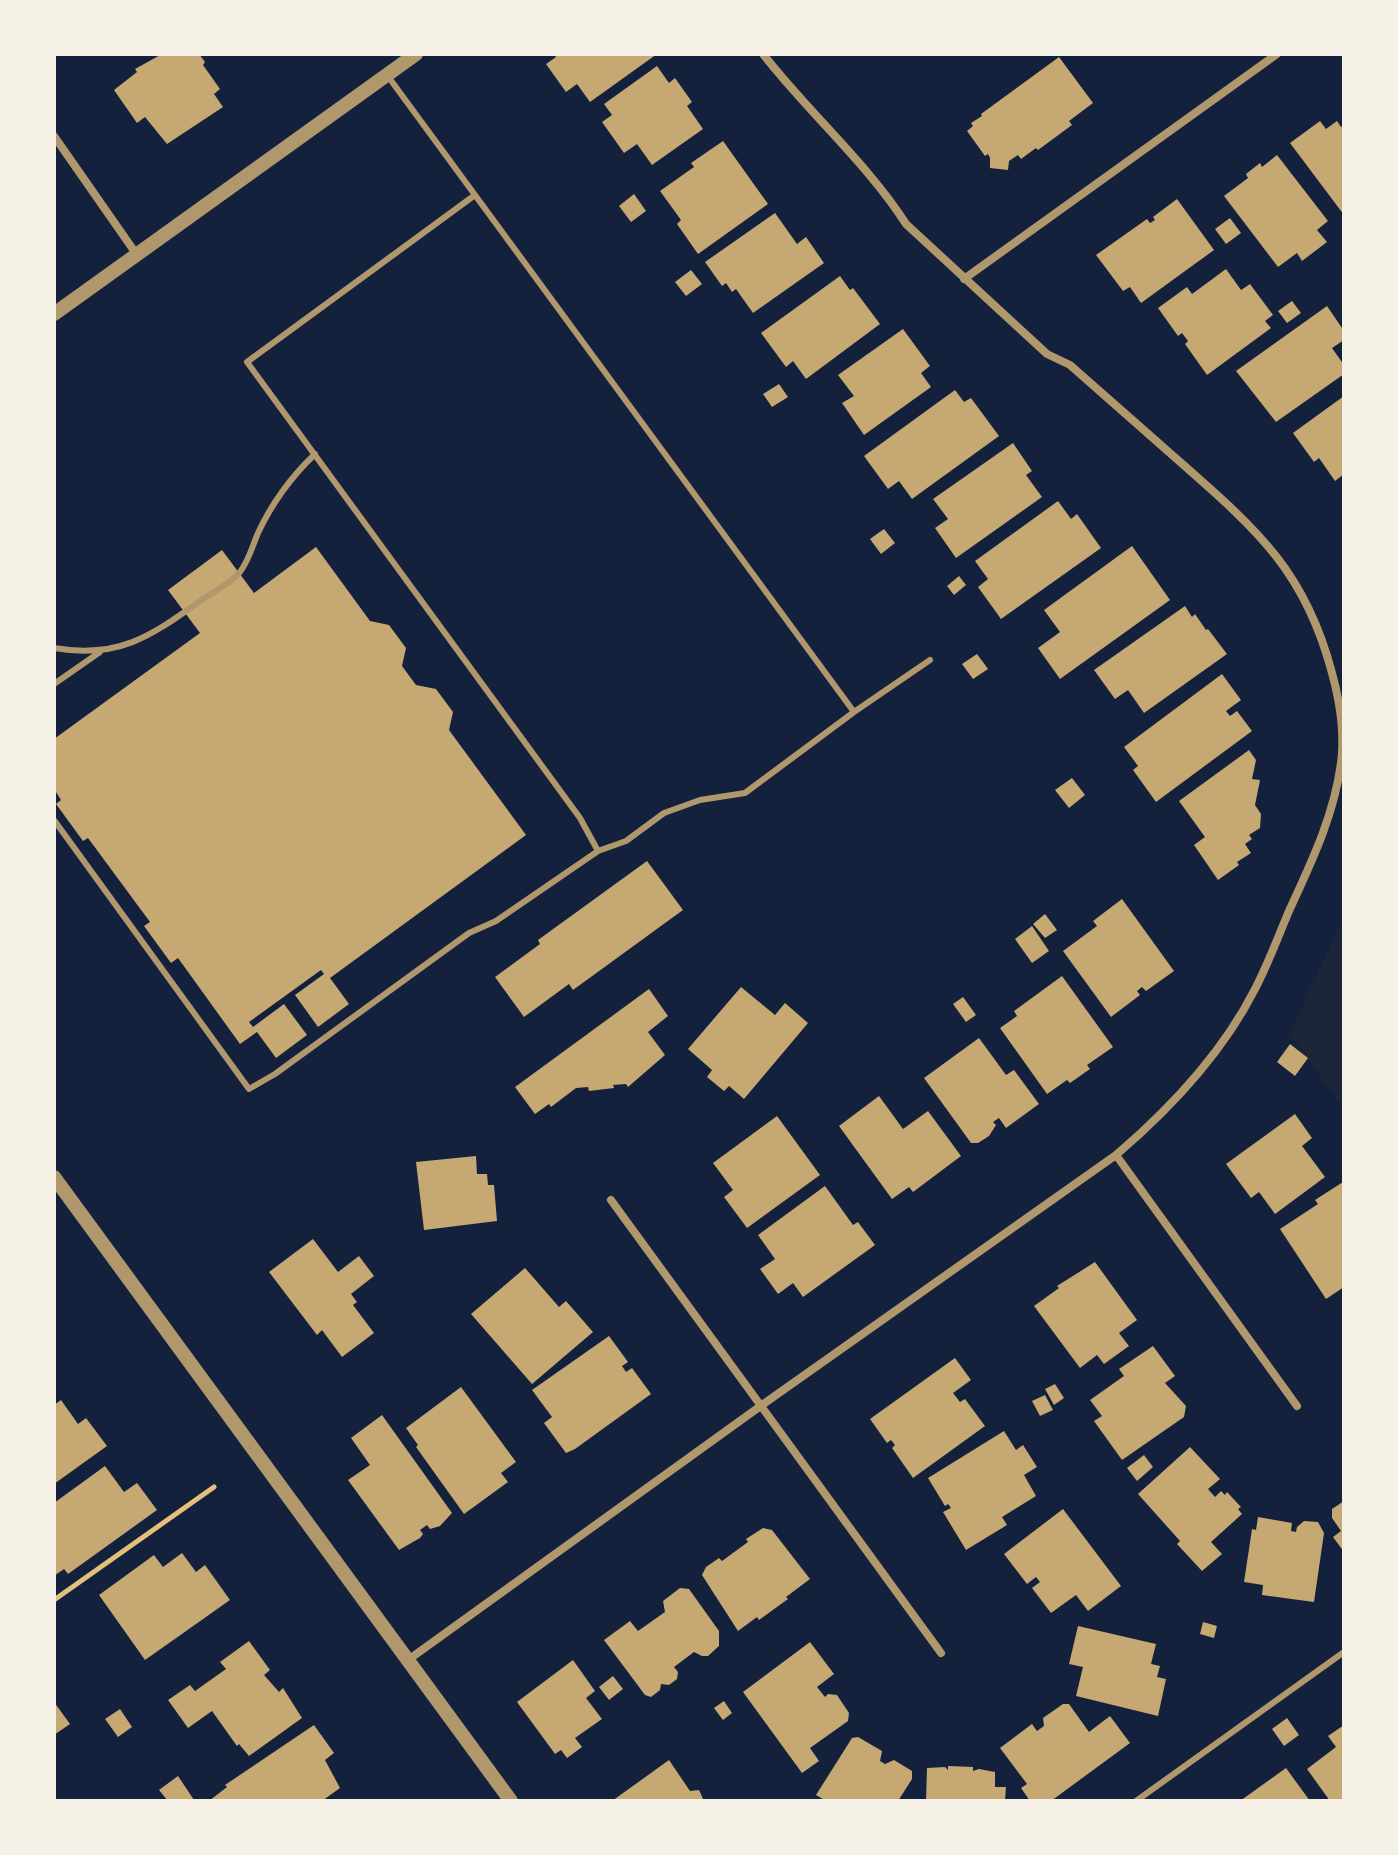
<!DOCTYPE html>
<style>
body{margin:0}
#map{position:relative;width:1398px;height:1855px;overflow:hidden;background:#14213d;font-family:Karla,sans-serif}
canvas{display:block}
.frame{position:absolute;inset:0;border:56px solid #f6f1e7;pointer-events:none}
</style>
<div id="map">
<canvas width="1398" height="1855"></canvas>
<div class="frame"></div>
</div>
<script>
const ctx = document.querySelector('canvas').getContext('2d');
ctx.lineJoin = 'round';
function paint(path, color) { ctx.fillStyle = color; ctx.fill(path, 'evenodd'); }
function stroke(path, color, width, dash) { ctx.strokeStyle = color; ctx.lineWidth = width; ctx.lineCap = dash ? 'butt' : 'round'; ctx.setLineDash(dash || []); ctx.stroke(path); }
paint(new Path2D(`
 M1344,917v192l-55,-75z`), '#1d2539');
paint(new Path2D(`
 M162,54h37l6,8 -2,3 17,24 -6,5 9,13 -56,37 -22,-27 -8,6 -23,-33 23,-18 -2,-3z
 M554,54h103l-67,48 -13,-18 -11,8 -20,-28 10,-7z
 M1059,57l34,46 -24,18 3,4 -34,25 -2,-2 -15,11 -3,-4 -9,6 -1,9 -18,-2v-10l-2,-4 -3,2 -18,-25 6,-5 -2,-3 11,-7 -1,-2z
 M657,66l12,17 6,-5 17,24 -5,4 16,23 -51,36 -15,-21 -13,9 -22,-31 10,-7 -8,-11z
 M1320,121l6,8 11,-8 4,6 3,-2v90l-54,-72z
 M723,141l45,63 -70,50 -21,-30 4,-4 -21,-29 34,-24 -3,-4z
 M1277,155l51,66 -11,9 10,12 -25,19 -5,-8 -19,14 -54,-71 24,-18 -2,-4 14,-11 2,4z
 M634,194l12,17 -15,11 -12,-16z
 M1177,199l37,51 -73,53 -11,-16 -7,4 -27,-36 51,-36 3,4 5,-3 -2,-3z
 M775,213l22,31 9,-7 18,26 -71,50 -17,-24 -4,3 -6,-9 -4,3 -17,-24z
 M1230,218l11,15 -15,11 -11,-15z
 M1226,269l15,21 9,-6 23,31 -8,6 6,7 -64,47 -22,-31 3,-3 -6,-8 -4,3 -20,-28 29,-21 5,7z
 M691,270l11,14 -16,12 -11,-14z
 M840,276l10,14 3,-2 27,36 -74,55 -13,-18 -7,6 -25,-34z
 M1292,301l9,12 -14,10 -9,-12z
 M1327,306l17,25v9l-12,8 12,17v9l-68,48 -40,-51z
 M903,329l27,37 -9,7 10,14 -67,48 -22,-32 12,-7 -16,-21z
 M779,384l9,13 -16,10 -9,-13z
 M955,390l9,12 7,-4 28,38 -87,63 -13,-18 -11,8 -24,-33z
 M1344,396v78l-9,7 -16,-23 -5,4 -21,-29z
 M1013,443l19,28 -6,4 16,22 -86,61 -21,-30 13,-9 -15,-20z
 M1058,501l13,18 6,-5 24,34 -100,71 -23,-32 10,-8 -13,-18z
 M884,529l11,14 -14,11 -11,-15z
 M1132,546l38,54 -110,79 -22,-31 22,-16 -16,-22z
 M316,547l54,74 19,4 17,23 -4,18 14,19 20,4 17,23 -4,18 77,105 -196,143 19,26 -31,23 -23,-32 29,-21 -3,-4 -72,52 4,5 31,-23 23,31 -31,23 -19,-26 -17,12 -62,-86 -7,5 -27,-37 6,-4 -62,-84 -5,3 -27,-37 5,-4 -7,-11v-50l146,-106 -32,-43 54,-40 32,43z
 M959,576l7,9 -12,10 -7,-9z
 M1185,606l7,11 3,-3 11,16 2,-1 19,25 -83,59 -16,-23 -13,9 -21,-29z
 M977,654l11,15 -15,10 -11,-15z
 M1222,674l19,26 -15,11 4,5 7,-5 15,20 -96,71 -23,-32 5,-4 -14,-19z
 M1249,750l7,10 -4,19 8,1 -5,25 6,9 -1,14 -11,7 3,4 -7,5 6,9 -14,9 2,3 -21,15 -24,-35 11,-8 -26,-36z
 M1072,778l13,17 -16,13 -14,-18z
 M647,861l36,49 -110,80 -4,-6 -45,33 -29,-40 45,-33 -2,-4z
 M1122,899l52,72 -28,20 -4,-4 -5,4 3,4 -29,22 -48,-66 34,-25 -4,-5z
 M1045,914l12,16 -12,8 -12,-14z
 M1032,926l17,25 -17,12 -17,-24z
 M1062,976l51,71 -26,18 3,4 -20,14 -3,-3 -20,14 -47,-66 17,-12 -3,-5z
 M741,987l34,28 10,-12 23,20 -64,76 -15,-13 -5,5 -17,-14 5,-7 -24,-21z
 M649,989l19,27 -20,16 17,23 -37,32 -2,-3 -13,1 1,3 -25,3 -1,-4 -12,1 -25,19 -2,-3 -14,10 -20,-27z
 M963,997l13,18 -10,7 -13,-18z
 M979,1038l27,37 8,-5 25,34 -33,24 -7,-10 -6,4 3,3 -7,11 -11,7h-7l-47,-65z
 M1290,1044l18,14 -13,18 -18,-14z
 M879,1096l24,33 25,-18 33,45 -48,36 -4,-5 -17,12 -53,-73z
 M1295,1114l17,24 -10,8 23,31 -50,37 -16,-22 -8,6 -25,-34z
 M777,1116l43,59 -73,53 -23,-31 9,-7 -20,-27z
 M476,1156l1,18h10l1,11h6l3,36 -73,9 -8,-68z
 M1343,1182l1,105 -18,12 -46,-70 38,-25 -3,-4z
 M825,1186l28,39 5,-3 17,23 -72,52 -10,-14 -15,11 -18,-25 15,-10 -17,-24z
 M313,1239l25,33 21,-16 15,20 -23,18 6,8 -4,3 21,28 -32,24 -20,-27 -5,5 -48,-63z
 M1095,1262l42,58 -18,13 10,13 -25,18 -7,-9 -17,13 -46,-62 25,-18 -2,-2z
 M525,1268l34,39 7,-6 27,31 -61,52 -61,-70z
 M609,1336l19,26 -6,4 4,6 6,-4 19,26 -76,55 -9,4 -22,-30 8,-6 -20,-27z
 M1153,1346l22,30 -10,7 21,23 -2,11 -62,43 -28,-39 8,-5 -12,-16 34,-24 -5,-7z
 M955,1358l16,22 -18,13 7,9 5,-3 20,27 -72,52 -21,-30 3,-3 -4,-5 -4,3 -17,-24z
 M1055,1384l9,14 -10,7 -9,-16z
 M461,1387l55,75 -15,11 7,9 -44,32 -48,-67 2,-2 -12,-17z
 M1045,1395l8,15 -13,6 -8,-15z
 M61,1400l17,24 8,-6 21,28 -53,38v-79z
 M382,1415l70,98 -12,13 -10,3 -3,-4 -7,5 3,4 -3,4 -21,12 -51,-70 22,-15 -19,-27z
 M1004,1431l12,19 7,-5 14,22 -13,8 12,21 -34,21 5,8 -41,25 -23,-38 8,-4 -3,-4 -3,2 -17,-28z
 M1190,1447l30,32 -12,10 7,8 6,-6 4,4 2,-3 14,15 -3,2 4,5 -31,28 11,12 -20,17 -25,-27 3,-3 -42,-47z
 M1144,1455l9,12 -16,14 -10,-13z
 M105,1466l19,26 13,-9 20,27 -89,64 -4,-5 -10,7v-73z
 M1344,1501v51l-11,-15 8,-6 -9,-13v-9z
 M1063,1509l58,77 -33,25 -12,-16 -25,18 -19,-25 8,-6 -4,-5 -9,7 -23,-30z
 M1258,1517l34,6 -1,8 5,1 1,-5 7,-6 14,1 6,11 -10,69 -52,-7 1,-10 -19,-3 8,-53 4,1z
 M763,1528l9,2 38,49 -24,18 2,2 -29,21 -2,-3 -19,14 -36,-56 4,-8 13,-9 3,3 26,-19 -2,-3z
 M182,1553l14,19 9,-7 25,35 -85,60 -46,-65 55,-40 9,12z
 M680,1588l9,1 30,42v15l-11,10h-6l-8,-4 -20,15 4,5 -1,7 -8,6 -8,-1 -1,6 -9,7 -6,-2 -41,-55 26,-19 8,10 27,-19 -2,-11z
 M1203,1622l14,4 -3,12 -14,-4z
 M1078,1626l78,18 -5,20 9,2 -3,11 9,2 -8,37 -82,-20 7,-29 -14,-3z
 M249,1641l21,29 -6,5 15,17 4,-4 19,30 -53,38 -10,-12 -2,2 -25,-35 -24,17 -20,-28 22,-15 5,6 31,-22 -6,-7z
 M810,1642l24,32 -17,13 8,10 3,-3 9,1 12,18 -1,8 -38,27 9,13 -17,12 -59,-81z
 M573,1660l22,31 -9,7 16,21 -27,19 7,9 -15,11 -6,-8 -6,4 -38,-52z
 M613,1676l10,13 -14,11 -10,-13z
 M724,1701l8,12 -9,7 -9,-12z
 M54,1702l16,22 -16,11z
 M1063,1704h6l20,28 21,-16 20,27 -79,58h-21l-9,-13 6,-4 -27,-36 32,-24 5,7 7,-5 -1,-8z
 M120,1709l12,18 -14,10 -13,-18z
 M1287,1718l12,17 -15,11 -12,-17z
 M314,1725l20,28 -9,7 15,28 -18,13h-113l18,-14 -2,-2z
 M1344,1725v76h-14l-23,-32 29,-22 -8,-11z
 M858,1737l24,14 -2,10 5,3 9,-4 18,11v8l-14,22h-72l-10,-6 36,-57z
 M669,1760l21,31 9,-1 5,11h-92z
 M948,1766l25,1v4l6,-2 16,3v15h11l-1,14h-79l1,-33 18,-1 3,3z
 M1286,1768l24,33h-70z
 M178,1776l16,24 -1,1h-25l-9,-11z`), '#c6a872');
stroke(new Path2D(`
 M54,1600l160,-113`), '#e5c07b', 5);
stroke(new Path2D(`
 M387,75l467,637
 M54,648c64,11 96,-11 146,-47 13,-9 30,-17 40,-29 9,-12 12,-25 18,-39 14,-30 33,-56 57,-79
 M54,684l46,-32
 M54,820l195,269 26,-15 194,-141 27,-12 102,-70 -18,-33 -333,-456 228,-167
 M598,851l28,-10 38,-28 36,-13 45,-7 109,-81 76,-52
 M1136,1801l208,-149`), '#b1986c', 6);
stroke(new Path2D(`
 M54,136l83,119
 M964,279l313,-225
 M1116,1155l181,251
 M611,1200l330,453
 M408,1660l354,-255 354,-250c55,-47 106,-101 139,-166 13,-25 23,-52 34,-78 22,-48 45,-95 52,-148 4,-30 -1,-61 -9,-90 -27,-103 -76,-144 -153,-212 -36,-32 -73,-64 -109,-96l-23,-11 -141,-130c-39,-61 -98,-112 -143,-170`), '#b1986c', 8);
stroke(new Path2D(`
 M54,314l362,-260
 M54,1177l457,624`), '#b1986c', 14);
</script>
